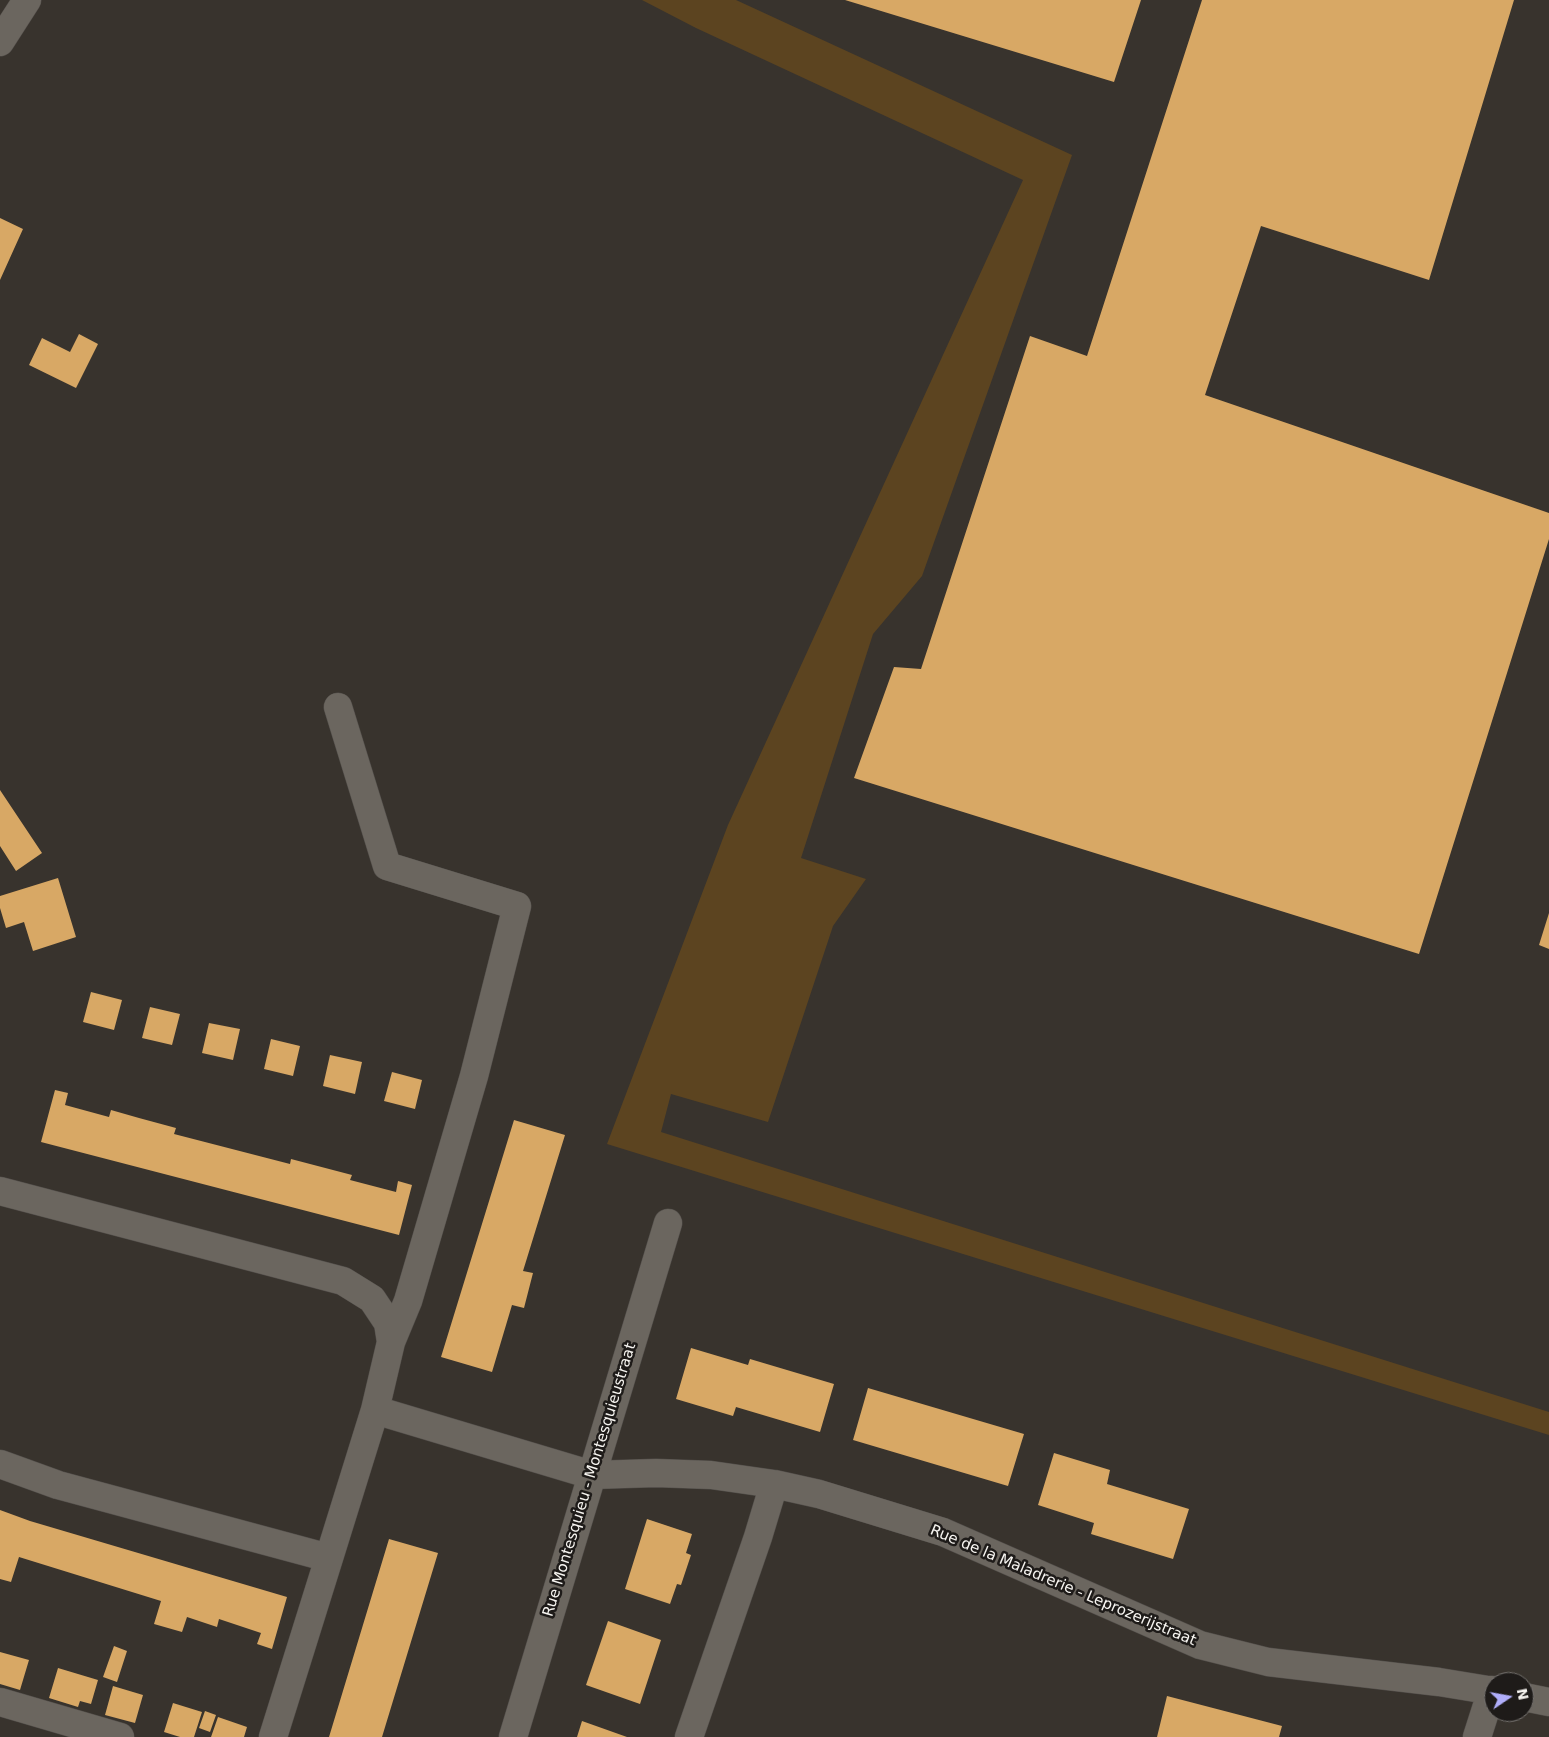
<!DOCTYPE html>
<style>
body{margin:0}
#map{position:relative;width:1549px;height:1737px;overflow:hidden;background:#38332d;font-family:"DejaVu Sans",sans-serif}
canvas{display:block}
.north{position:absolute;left:1484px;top:1672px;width:50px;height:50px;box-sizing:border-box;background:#1e1b19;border:1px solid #75726f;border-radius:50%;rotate:78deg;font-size:14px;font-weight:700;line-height:20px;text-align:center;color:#f7f5f1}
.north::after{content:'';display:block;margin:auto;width:18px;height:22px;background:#b0aefa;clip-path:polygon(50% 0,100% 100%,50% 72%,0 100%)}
</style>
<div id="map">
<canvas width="1549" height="1737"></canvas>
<div class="north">N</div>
</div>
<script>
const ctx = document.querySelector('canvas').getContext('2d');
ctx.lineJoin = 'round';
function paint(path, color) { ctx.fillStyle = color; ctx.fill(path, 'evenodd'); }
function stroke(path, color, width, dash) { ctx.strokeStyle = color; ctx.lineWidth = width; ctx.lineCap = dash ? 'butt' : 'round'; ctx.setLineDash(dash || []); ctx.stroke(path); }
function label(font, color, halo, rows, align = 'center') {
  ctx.font = font + ' "DejaVu Sans",sans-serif'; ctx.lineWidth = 5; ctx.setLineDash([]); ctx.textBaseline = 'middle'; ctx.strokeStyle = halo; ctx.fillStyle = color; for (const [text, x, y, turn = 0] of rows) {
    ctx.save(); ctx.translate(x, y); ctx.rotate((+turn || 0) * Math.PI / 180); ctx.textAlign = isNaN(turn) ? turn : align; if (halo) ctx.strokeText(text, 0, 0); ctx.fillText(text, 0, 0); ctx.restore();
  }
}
paint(new Path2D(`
 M642,0h94l336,155 -150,421 -49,58 -72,224 65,21 -33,47 -65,196 -97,-28 -10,38 888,280v23l-942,-291 121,-319 295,-645 -327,-152z`), '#5c4420');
paint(new Path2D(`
 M845,0h296l-27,82z
 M1202,0h312l-85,280 -168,-54 -56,169 344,118v26l-130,415 -565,-176 40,-111 27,2 109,-333 57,20z
 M0,218l23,11 -23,51z
 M79,334l19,10 -22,44 -47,-23 13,-27 28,14z
 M0,790l42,63 -26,18 -16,-25z
 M58,878l18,59 -43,14 -9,-29 -18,6 -6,-20v-12z
 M1549,913v36l-10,-4z
 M91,992l31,8 -8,30 -31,-8z
 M150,1007l30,7 -8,31 -30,-7z
 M209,1023l31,6 -7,31 -31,-7z
 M271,1039l29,7 -7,30 -29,-7z
 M330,1055l32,7 -7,32 -32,-8z
 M392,1072l30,8 -7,29 -31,-8z
 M55,1090l13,3 -3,12 44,12 2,-7 28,8 37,10 -2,6 116,30 1,-5 61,16 -2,5 46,12 2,-11 14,4 -13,50 -358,-93z
 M514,1120l51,15 -42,136 10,2 -9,35 -12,-3 -20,67 -51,-15z
 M691,1348l57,17 2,-6 84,25 -14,48 -84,-25 -3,9 -57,-17z
 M868,1388l156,46 -16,52 -155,-46z
 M1054,1453l56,17 -3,14 82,25 -16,50 -82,-25 3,-11 -56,-18z
 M0,1510l30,11 257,76 -15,52 -15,-5 4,-11 -42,-14 -2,8 -30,-10 -5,15 -28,-8 7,-23 -142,-44 -8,25 -11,-3z
 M647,1519l45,15 -6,19 5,2 -10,30 -4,-1 -7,20 -45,-15z
 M389,1539l49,14 -56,184h-53z
 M608,1621l53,19 -21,64 -54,-19z
 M114,1646l13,5 -10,31 -14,-5z
 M0,1652l29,8 -9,30 -20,-6z
 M58,1668l40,12 -7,24 -11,-3 -2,6 -29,-9z
 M113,1686l30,9 -8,28 -30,-8z
 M1167,1696l115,30 -3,11h-122z
 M173,1703l29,9 -8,25h-14l-16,-5z
 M205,1711l11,4 -6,17 -11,-4z
 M218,1717l29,10 -3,10h-33z
 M582,1721l45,16h-50z`), '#d8a865');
const minor = new Path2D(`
 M0,42l27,-42
 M0,1191l343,90 29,18 16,24 3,19
 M375,1410l217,65 64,-2 55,2 63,9 45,10 124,38 257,113 68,17 171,20 55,9
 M0,1464l58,21 271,73 46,-148 16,-68 17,-41 66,-225 43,-170 -130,-40 -49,-159
 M1524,1697l25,5
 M0,1702l120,35
 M273,1737l56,-179
 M513,1737l155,-514
 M689,1737l69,-200 16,-53
 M1477,1737l15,-47`);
stroke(minor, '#534f4b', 29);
stroke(minor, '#6b665f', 28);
label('15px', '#f7f5f1', '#1e1b19', [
 ["Rue Montesquieu - Montesquieustraat",590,1480,-73],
 ["Rue de la Maladrerie - Leprozerijstraat",1063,1586,23]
]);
</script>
